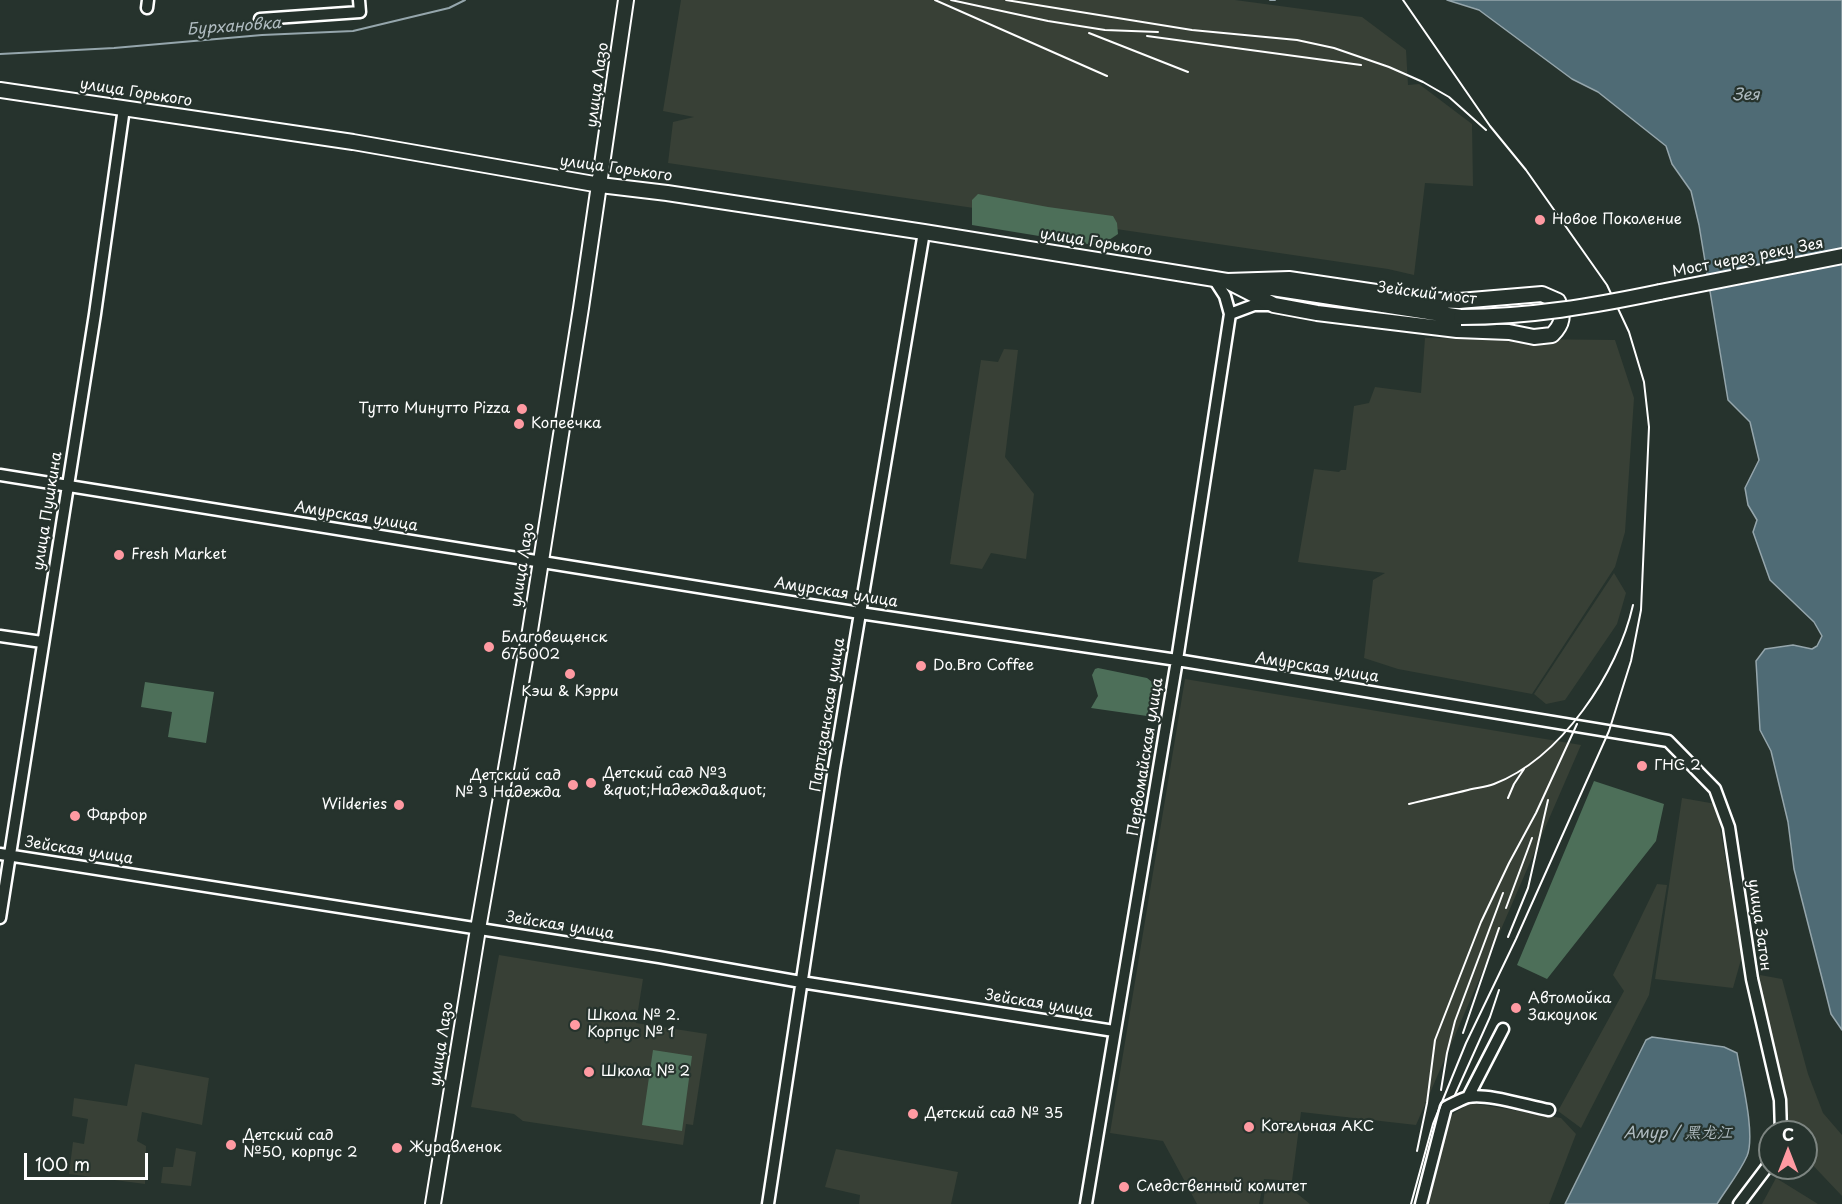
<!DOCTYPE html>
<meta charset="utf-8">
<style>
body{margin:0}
#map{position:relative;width:1842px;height:1204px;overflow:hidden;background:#26332d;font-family:"Playpen Sans",sans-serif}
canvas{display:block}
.north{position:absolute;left:1758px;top:1120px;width:60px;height:60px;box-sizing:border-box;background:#26332d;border:2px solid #7d8581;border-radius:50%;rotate:0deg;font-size:16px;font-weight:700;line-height:24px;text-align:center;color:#fff}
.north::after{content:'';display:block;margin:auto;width:21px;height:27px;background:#ff9aa2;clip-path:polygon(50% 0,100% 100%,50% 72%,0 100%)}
.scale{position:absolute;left:24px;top:1153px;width:124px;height:27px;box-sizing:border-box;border:3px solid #fff;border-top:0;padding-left:8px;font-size:18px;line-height:21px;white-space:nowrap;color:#fff;-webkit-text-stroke:4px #26332d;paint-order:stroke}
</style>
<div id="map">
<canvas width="1842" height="1204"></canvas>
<div class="north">С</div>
<div class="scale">100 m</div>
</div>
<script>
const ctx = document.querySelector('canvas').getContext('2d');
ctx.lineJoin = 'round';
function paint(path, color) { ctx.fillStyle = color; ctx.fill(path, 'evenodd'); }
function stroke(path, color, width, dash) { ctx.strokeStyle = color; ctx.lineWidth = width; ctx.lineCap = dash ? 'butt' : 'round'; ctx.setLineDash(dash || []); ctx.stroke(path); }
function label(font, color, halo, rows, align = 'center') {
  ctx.font = font + ' "Playpen Sans","LXGW WenKai TC",sans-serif'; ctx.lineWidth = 4.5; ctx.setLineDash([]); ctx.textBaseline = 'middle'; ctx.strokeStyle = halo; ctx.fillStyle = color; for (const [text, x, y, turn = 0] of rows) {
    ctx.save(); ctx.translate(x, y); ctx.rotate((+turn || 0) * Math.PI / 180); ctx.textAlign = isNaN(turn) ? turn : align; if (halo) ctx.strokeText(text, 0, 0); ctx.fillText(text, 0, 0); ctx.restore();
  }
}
paint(new Path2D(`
 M681,0h554l127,17 44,33 2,35 11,-1 53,40 1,62 -48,-3 -11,92 -26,-6 -720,-106 5,-41 21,-5 -31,-6z
 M1425,338l190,2 19,58 -9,134 -10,35 -83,127 -134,-25 -34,-11 9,-78 12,-7 -87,-11 16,-93 25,3 2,-2h5l8,-64 15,-3 6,-16 46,6z
 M1004,349l14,1 -13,107 29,37 -8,65 -35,-6 -9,16 -32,-5 31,-204 17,2z
 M1614,573l12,20 -9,31 -52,76 -19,4 -12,-10z
 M1185,679l396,66 -165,380 -115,-13 -9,69 -28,-2 -5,25h-62l-34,-63 -53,-8z
 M1682,798l34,6 26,152 -9,32 -78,-9z
 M1657,884l10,1 -18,110 -68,133 -23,-17 66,-120 -11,-16z
 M499,955l144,24 -7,44 71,11 -14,91 -7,-1 -3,21 -160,-24 -9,-7 -43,-7z
 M1760,975l22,4 26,95 15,39 19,22v61l-36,-38v-26h-15l-6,-35 -24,-97z
 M135,1064l74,14 -7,47 -60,-13 -5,29 9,5 -1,38 -76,-10 4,-32 11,2 4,-25 -16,-3 2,-18 53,8z
 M1470,1103l91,15 15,16 -27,70h-121l22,-88z
 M176,1148l20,4 -5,34 -30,-3 2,-16h10z
 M836,1149l122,23 -7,32h-92l1,-9 -35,-8z
 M1776,1178l42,26h-56z
 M1266,1181l18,2 26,21h-47z`), '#384036');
paint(new Path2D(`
 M978,194l70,13 65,9 4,7 1,11 -18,12 -128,-21v-25z
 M1098,668l49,10 5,4 1,5 -6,29 -56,-8 7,-12 -6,-21 3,-6z
 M145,682l69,10 -8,51 -38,-6 4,-25 -31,-5z
 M1594,781l70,23 -8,37 -109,138 -30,-14z
 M653,1050l39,6 -10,75 -40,-6z`), '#4d6f59');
const water = new Path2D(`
 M1447,0h395v1030l-11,-16 -6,-24 -31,-121 -6,-47 -17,-71 -11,-21 -4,-69 9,-12 28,-4 19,4 5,-3 5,-10 -8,-14 -44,-42 -17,-48 4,-12 -9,-15 -3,-17 14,-28 -9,-38 -22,-22 -29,-175 -8,-34 -19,-27 -6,-18 -68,-54 -26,-13 -93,-69z
 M1652,1037l72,10 13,6c4,24 19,81 10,103 -7,16 -20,32 -30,48h-152l81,-164z`);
paint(water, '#4f6b75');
stroke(water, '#95a6ac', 1.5);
stroke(new Path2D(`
 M1270,0h5
 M0,54l114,-6 148,-13 91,-4 96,-23 16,-8`), '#95a6ac', 2);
const minor = new Path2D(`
 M147,8l1,-8
 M260,19l100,-7 -1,-12
 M1230,314l24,-9h19
 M0,475l860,138 317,47 491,81 47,48 14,38 23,152 28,121 1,32
 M0,636l42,6
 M0,854l659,103 142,25 313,49
 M0,918l95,-604 29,-206
 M1468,1097l35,-68
 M768,1204l66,-436 90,-536
 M1086,1204l91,-544 53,-346 -5,-18 -11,-17
 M1421,1204l25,-97c7,-3 15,-8 22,-10 20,-4 59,9 81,13
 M1739,1204l31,-41`);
const major = new Path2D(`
 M0,90l353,52 247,43 67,8 257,39 303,49 62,-2 141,21 29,1 83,-7 16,7c6,15 5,23 -6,34l-18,2 -25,-5 -52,-2 -140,-17 -43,-8 -47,-24
 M1259,286l202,31
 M1660,292l182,-36
 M433,1204l45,-275 51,-292 52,-329 45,-308`);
stroke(minor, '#fff', 15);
stroke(major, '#fff', 18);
stroke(minor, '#26332d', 10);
stroke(major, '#26332d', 14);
stroke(new Path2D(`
 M935,0l172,76
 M951,0l97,21 57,9 53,2
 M1006,0l186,30 105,10 37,8 55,19 34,15 26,15 37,33
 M1403,0l87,126 36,44 81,115 22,47 15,50 5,45 -8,183 -10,51 -22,70 -93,208 -50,104 -33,81 -22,80
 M1089,33l99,39
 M1147,36l214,29
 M1508,798l6,-14 10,-15
 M1409,804c20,-5 39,-9 59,-14 8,-2 18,-3 26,-6 67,-26 124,-111 139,-179
 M1506,908l26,-70
 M1508,937l20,-49 20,-88
 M1463,1033l36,-105
 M1441,1090l6,-37 8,-32 48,-128
 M1455,1095l35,-78 9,-27
 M1417,1151l10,-48 8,-63 46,-118 28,-59 27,-50 41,-89`), '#fff', 2);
const majorBridge = new Path2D(`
 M1461,317c68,0 132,-11 199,-25`);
stroke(majorBridge, '#fff', 18, []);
stroke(majorBridge, '#26332d', 14);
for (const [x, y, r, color] of [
 [1540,220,6,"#ff9aa2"],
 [522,409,6,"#ff9aa2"],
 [519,424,6,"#ff9aa2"],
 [119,555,6,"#ff9aa2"],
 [489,647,6,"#ff9aa2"],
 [921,666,6,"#ff9aa2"],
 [570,674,6,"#ff9aa2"],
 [1642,766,6,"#ff9aa2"],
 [591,783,6,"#ff9aa2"],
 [573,785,6,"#ff9aa2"],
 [399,805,6,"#ff9aa2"],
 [75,816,6,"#ff9aa2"],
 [1516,1008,6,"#ff9aa2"],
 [575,1025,6,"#ff9aa2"],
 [589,1072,6,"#ff9aa2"],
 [913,1114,6,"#ff9aa2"],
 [1249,1127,6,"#ff9aa2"],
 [231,1145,6,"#ff9aa2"],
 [397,1148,6,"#ff9aa2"],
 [1124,1187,6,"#ff9aa2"]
]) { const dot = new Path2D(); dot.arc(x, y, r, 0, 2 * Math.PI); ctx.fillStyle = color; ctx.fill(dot); stroke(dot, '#26332d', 2); }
label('15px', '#fff', '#26332d', [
 ["улица Лазо",598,85,-82],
 ["улица Горького",136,93,9],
 ["улица Горького",616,169,8],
 ["улица Горького",1096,243,9],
 ["Мост через реку Зея",1748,258,-11],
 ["Зейский мост",1427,294,7],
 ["улица Пушкина",48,511,-81],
 ["Амурская улица",356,517,9],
 ["улица Лазо",523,565,-81],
 ["Амурская улица",836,593,9],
 ["Амурская улица",1317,668,9],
 ["Партизанская улица",828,715,-81],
 ["Первомайская улица",1146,757,-81],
 ["Зейская улица",79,851,9],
 ["улица Затон",1759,925,82],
 ["Зейская улица",560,926,9],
 ["Зейская улица",1039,1004,9],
 ["улица Лазо",442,1044,-81]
]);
label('15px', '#fff', '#26332d', [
 ["Новое Поколение",1552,220],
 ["Тутто Минутто Pizza",510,409,"right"],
 ["Копеечка",531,424],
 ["Fresh Market",131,555],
 ["Благовещенск",501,638],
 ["675002",501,655],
 ["Do.Bro Coffee",933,666],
 ["Кэш & Кэрри",570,692,"center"],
 ["ГНС 2",1654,766],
 ["Детский сад №3",603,774],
 ["&quot;Надежда&quot;",603,791],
 ["Детский сад",561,776,"right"],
 ["№ 3 Надежда",561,793,"right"],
 ["Wilderies",387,805,"right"],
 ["Фарфор",87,816],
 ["Автомойка",1528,999],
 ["Закоулок",1528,1016],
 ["Школа № 2.",587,1016],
 ["Корпус № 1",587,1033],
 ["Школа № 2",601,1072],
 ["Детский сад № 35",925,1114],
 ["Котельная АКС",1261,1127],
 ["Детский сад",243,1136],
 ["№50, корпус 2",243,1153],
 ["Журавленок",409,1148],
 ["Следственный комитет",1136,1187]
], 'left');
label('italic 16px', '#b0bcc1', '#26332d', [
 ["Бурхановка",234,27,-4],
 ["Зея",1746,96],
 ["Амур / 黑龙江",1678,1134]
]);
</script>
